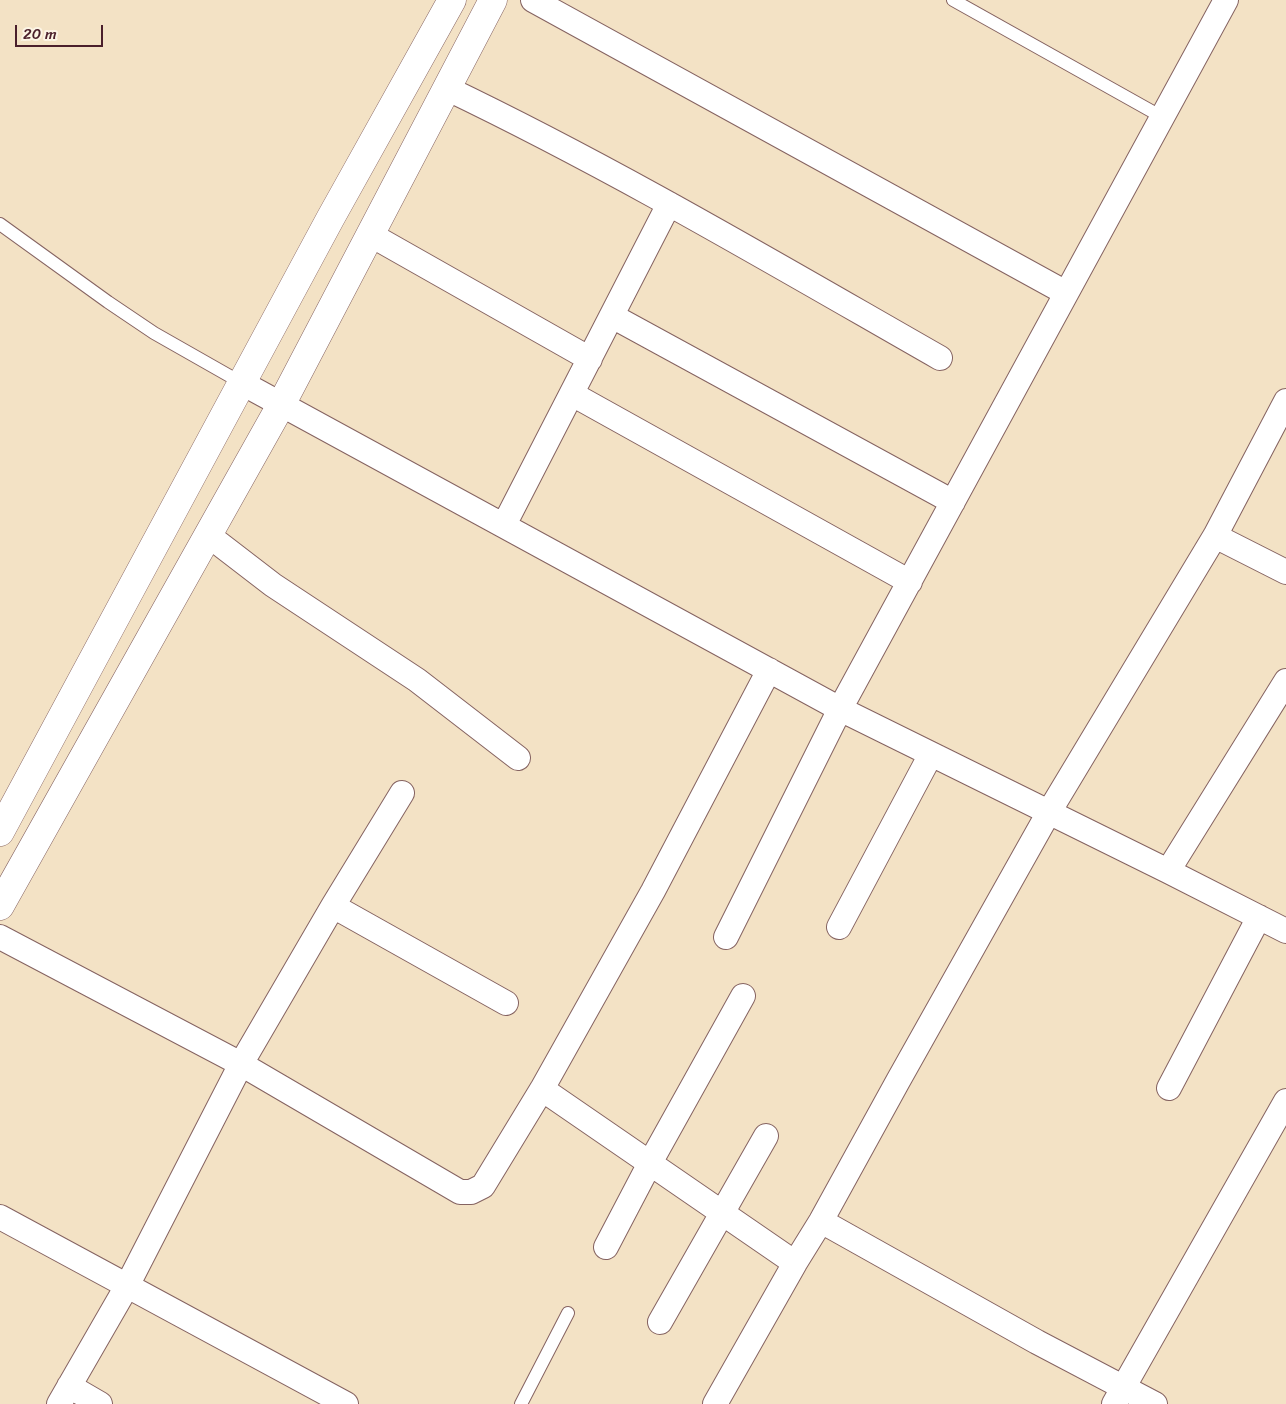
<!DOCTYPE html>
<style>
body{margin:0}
#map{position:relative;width:1286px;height:1404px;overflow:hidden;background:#f3e2c5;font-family:Sriracha,sans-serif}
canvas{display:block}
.scale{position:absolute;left:15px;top:25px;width:88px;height:22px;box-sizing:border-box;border:2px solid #4a1f2b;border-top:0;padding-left:6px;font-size:15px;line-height:18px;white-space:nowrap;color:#4a1f2b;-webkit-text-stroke:4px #fcf5e5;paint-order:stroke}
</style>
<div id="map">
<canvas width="1286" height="1404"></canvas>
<div class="scale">20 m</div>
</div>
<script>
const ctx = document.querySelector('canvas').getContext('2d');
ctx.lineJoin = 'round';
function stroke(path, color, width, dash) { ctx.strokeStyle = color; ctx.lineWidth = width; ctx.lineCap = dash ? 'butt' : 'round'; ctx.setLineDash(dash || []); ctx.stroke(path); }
const lane = new Path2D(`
 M953,0l209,117
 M0,224l108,78 46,31 88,50
 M521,1404l47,-91`);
const street = new Path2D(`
 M533,0l533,293
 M446,88c169,81 331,177 494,270
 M371,235l219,124
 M612,316l341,186
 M242,383l598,326 328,162 118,60
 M572,394l338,188
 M504,525l165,-321
 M208,535l65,50 144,95 101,78
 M1215,536l71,36
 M1168,871l118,-190
 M333,906l173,97
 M839,927l92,-173
 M0,937l241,127 219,128h11l12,-6 59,-97 111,-198 116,-221
 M726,937l114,-228 386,-709
 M1169,1088l90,-171
 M542,1089l253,174
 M0,1217l346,187
 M821,1221l216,121 118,62
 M606,1247l44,-84 93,-167
 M660,1322l106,-186
 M69,1386l31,18
 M59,1404l68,-118 114,-222 92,-158 69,-113
 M715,1404l80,-141 26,-42 77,-140 151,-269 166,-276 71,-135
 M1114,1404l172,-303`);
const secondary = new Path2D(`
 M0,832l330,-613 122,-219
 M0,906l281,-501 212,-405`);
stroke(lane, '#856361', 14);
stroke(street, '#856361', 26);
stroke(secondary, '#856361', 29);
stroke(lane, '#fff', 12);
stroke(street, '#fff', 24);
stroke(secondary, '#fff', 28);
</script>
